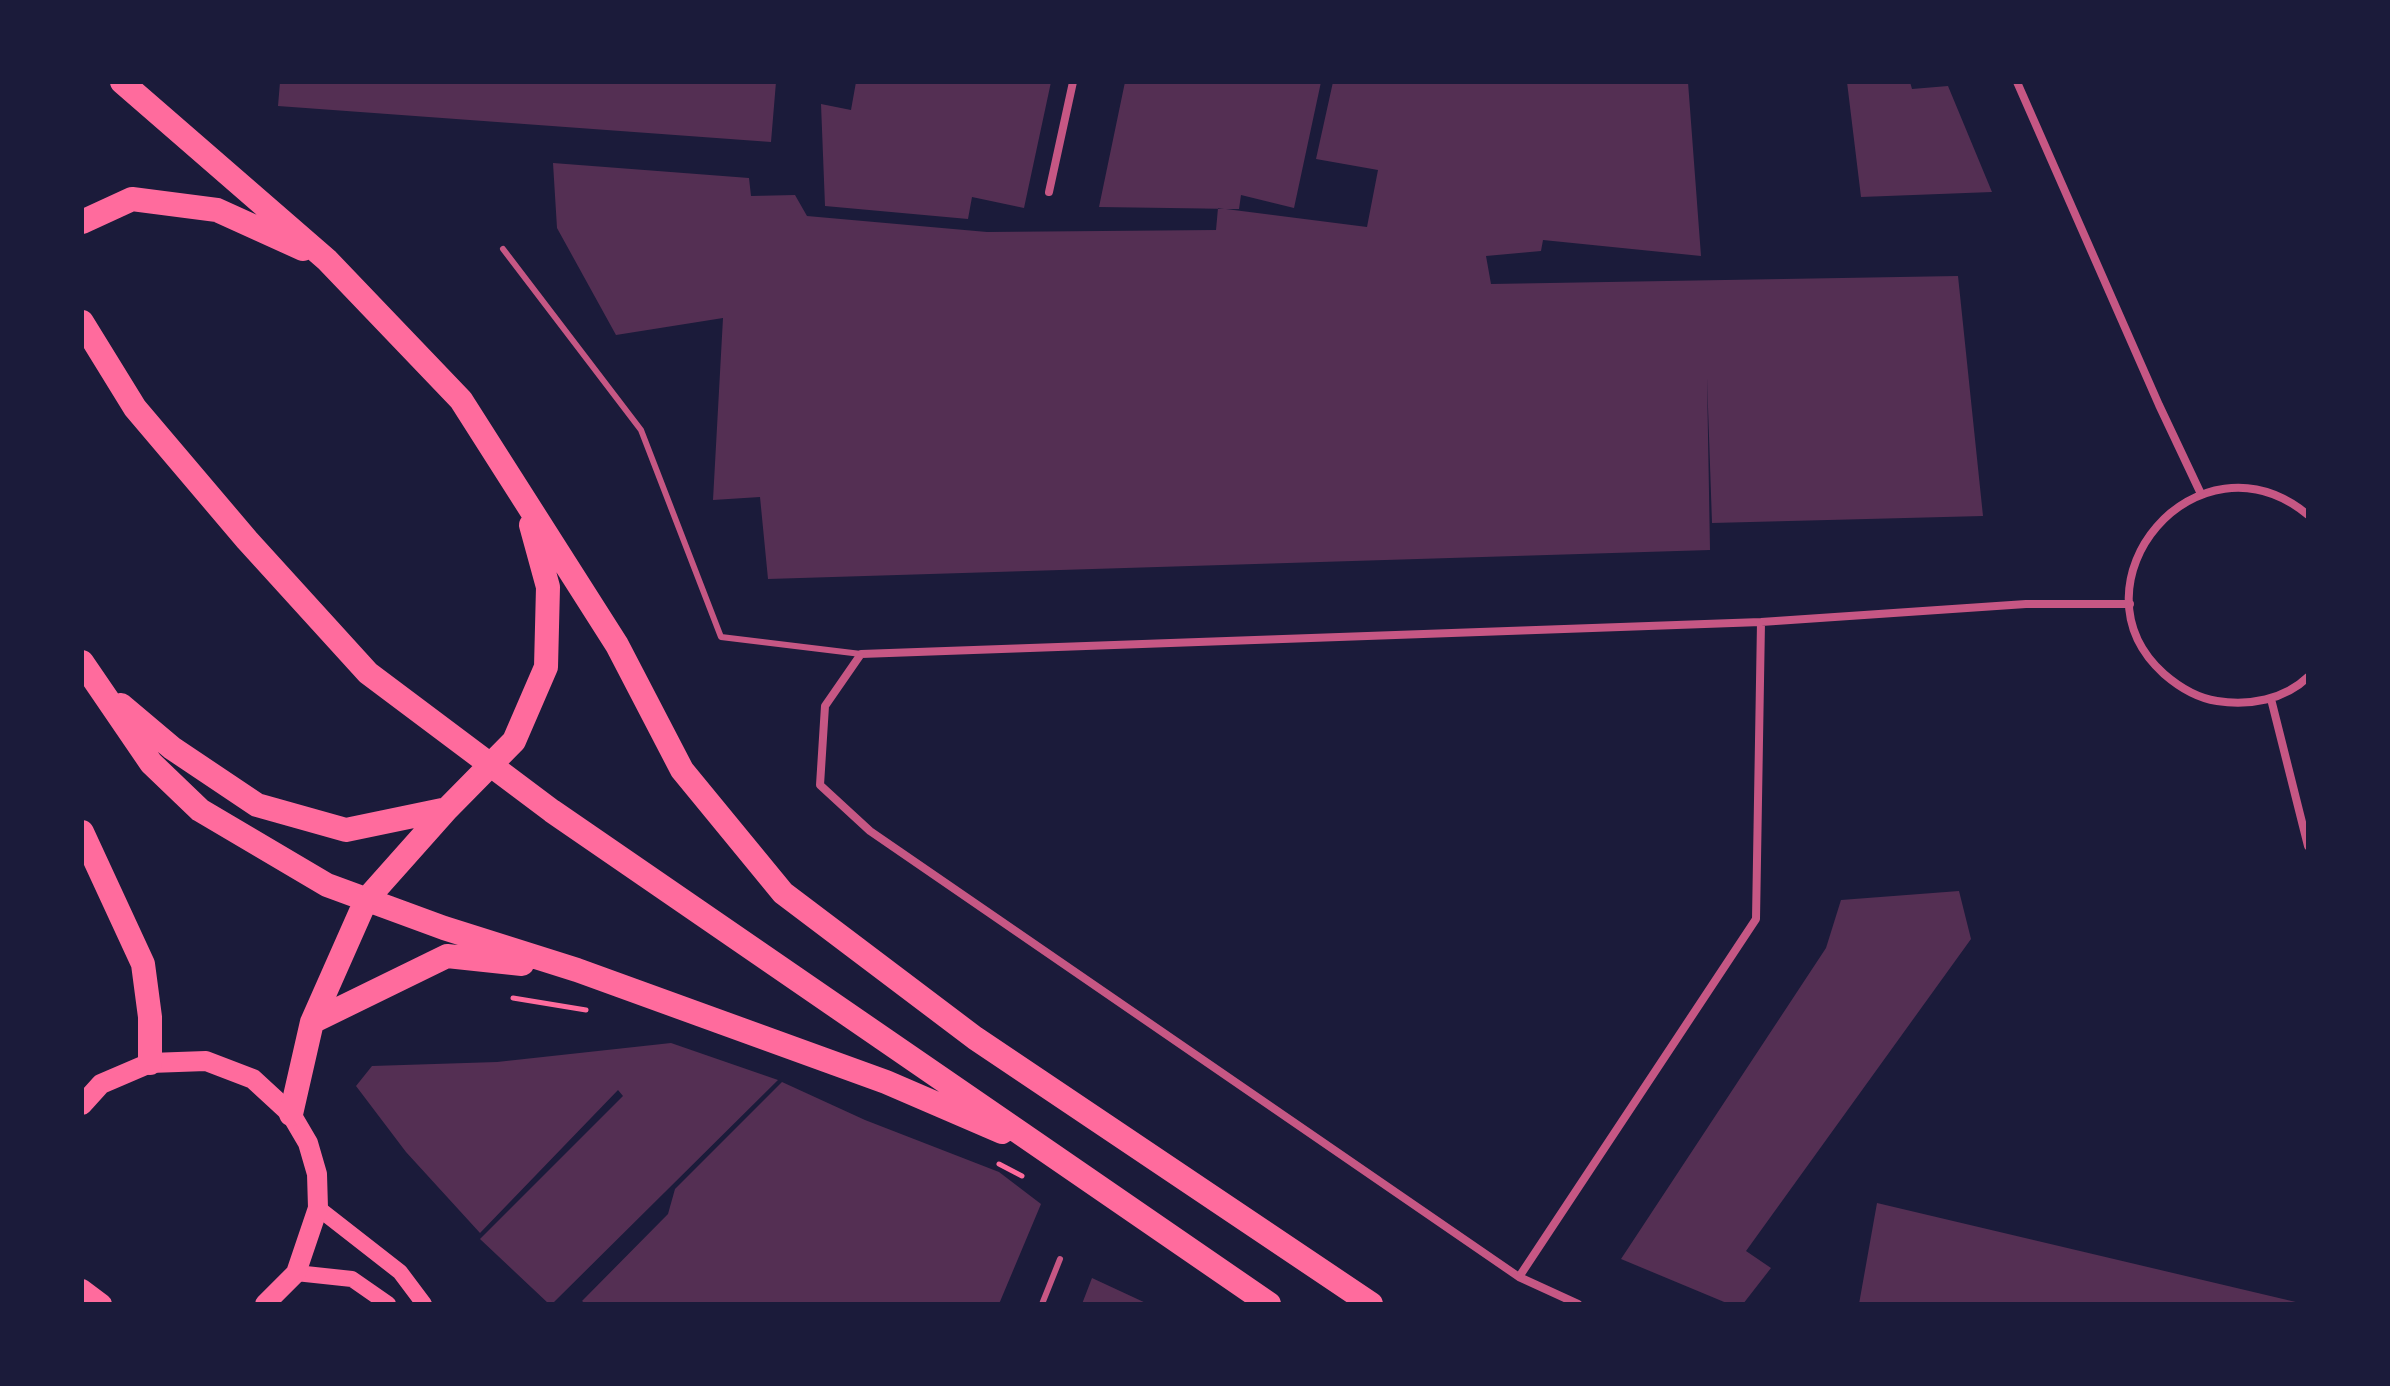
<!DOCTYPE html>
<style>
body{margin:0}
#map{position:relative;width:2390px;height:1386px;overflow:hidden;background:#1b1b3a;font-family:"IBM Plex Sans",sans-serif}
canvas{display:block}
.frame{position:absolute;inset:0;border:84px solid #1b1b3a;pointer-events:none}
</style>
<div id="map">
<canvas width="2390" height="1386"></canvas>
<div class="frame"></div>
</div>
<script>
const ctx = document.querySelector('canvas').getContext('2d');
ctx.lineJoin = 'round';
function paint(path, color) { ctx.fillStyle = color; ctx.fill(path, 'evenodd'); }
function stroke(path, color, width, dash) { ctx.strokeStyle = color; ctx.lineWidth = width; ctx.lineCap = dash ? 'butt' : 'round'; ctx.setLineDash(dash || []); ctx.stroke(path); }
paint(new Path2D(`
 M280,82h496l-5,60 -493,-36z
 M856,82h195l-27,126 -52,-11 -4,22 -143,-13 -4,-102 30,6z
 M1125,82h196l-27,126 -53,-13 -2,14 -140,-2z
 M1333,82h355l13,174 -158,-16 -2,11 -55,5 5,28 467,-8 25,240 -271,7 -5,-145 3,172 -942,29 -8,-82 -47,3 10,-182 -107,17 -59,-107 -4,-65 196,15 2,18 44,-1 12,21 180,16 229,-2 2,-22 149,19 11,-57 -62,-11z
 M1847,82h63l2,7 36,-3 44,106 -131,5z
 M1959,891l12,48 -225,312 25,17 -28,36h-14l-108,-45 205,-311 15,-48z
 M671,1043l107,37 -226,224h-3l-69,-65 143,-143 -5,-6 -138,143 -74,-81 -50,-66 16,-20 125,-4z
 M782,1082l83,38 134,52 42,32 -42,100h-413l-4,-3 86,-87 7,-25z
 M1877,1203l423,100v1h-441z
 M1092,1278l56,26h-66z`), '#542f53');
stroke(new Path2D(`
 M513,998l73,12
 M999,1164l23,12`), '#ff6b9d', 5);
stroke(new Path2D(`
 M503,249l138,181 80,207 140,17
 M1042,1304l18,-45`), '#c65784', 6);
stroke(new Path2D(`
 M2017,82l142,323 42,89
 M1049,192l24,-110
 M2308,515c-111,-91 -244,69 -144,159 15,13 33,24 53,27 32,5 67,-1 91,-24
 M2271,699l37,147
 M1519,1277l237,-358 5,-297
 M1578,1304l-59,-27 -649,-446 -50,-46 5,-79 36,-52 900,-32 265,-18h104`), '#c65784', 8);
stroke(new Path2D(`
 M318,1208l82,64 24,32
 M296,1273l56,6 36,25`), '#ff6b9d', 16);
stroke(new Path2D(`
 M82,1105l19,-21 49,-21 56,-2 47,18 38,35 17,29 9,31 1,34 -22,65 -31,31
 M82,1289l20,15`), '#ff6b9d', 20);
stroke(new Path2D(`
 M122,82l205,178 134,140 156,245 65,125 101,123 192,145 396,266
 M82,222l50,-23 85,11 86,39
 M82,322l53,86 112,132 121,133 184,138 717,493
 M82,662l69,101 49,47 127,75 117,43 133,42 309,112 116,50
 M121,705l51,43 85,57 89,25 101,-21
 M82,832l61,132 7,53v46
 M312,1022l135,-66 75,8
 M291,1114l21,-92 54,-122 81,-91 67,-68 32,-74 2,-80 -17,-62`), '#ff6b9d', 24);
</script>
